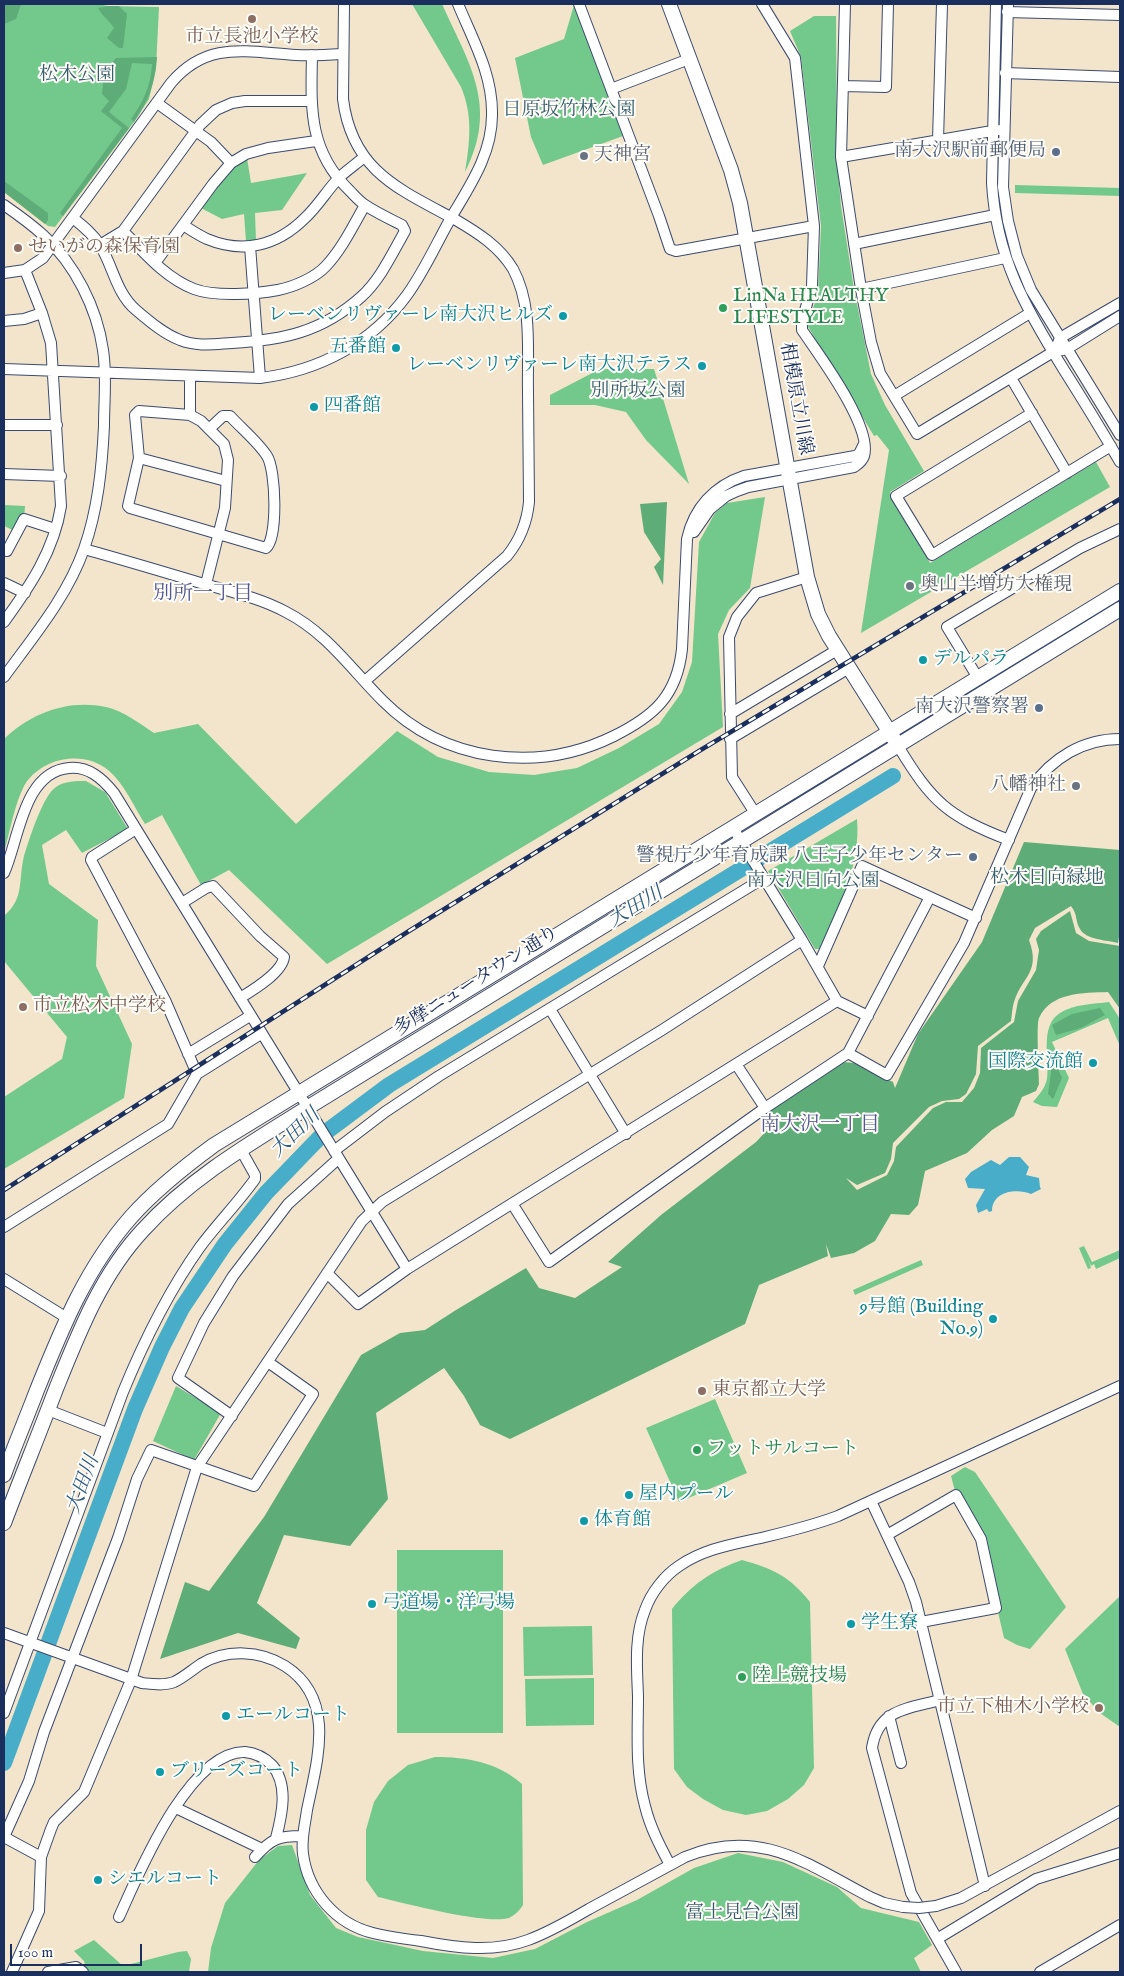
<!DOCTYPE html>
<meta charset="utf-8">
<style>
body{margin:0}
#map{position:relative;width:1124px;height:1976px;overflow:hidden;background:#f2e5cb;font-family:"IM FELL English",serif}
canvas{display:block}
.frame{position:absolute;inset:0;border:5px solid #1b2f5e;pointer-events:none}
.scale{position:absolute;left:10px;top:1944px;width:132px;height:22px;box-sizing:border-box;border:2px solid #1b2f5e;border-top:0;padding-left:6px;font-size:15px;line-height:18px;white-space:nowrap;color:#1b2f5e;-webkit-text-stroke:4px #fdfcf7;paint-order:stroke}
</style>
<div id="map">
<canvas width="1124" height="1976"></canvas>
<div class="frame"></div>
<div class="scale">100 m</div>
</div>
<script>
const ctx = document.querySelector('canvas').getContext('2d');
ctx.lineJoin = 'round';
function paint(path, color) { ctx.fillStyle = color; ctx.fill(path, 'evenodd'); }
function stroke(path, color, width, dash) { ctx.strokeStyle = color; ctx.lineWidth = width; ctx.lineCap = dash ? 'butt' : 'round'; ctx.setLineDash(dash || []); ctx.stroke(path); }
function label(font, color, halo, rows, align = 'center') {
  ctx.font = font + ' "IM FELL English","Noto Serif JP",serif'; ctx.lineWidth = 4; ctx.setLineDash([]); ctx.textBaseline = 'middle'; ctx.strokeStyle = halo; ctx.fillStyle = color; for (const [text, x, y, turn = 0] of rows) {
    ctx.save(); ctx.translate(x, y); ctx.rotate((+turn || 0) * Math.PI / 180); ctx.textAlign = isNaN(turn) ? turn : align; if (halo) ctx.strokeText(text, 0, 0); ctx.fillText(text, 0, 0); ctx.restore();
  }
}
paint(new Path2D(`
 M4,4h94l10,2 51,1 -3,61 -7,31 -15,23 -79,105 -7,-1 -44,-34z
 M412,4h30c27,60 57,102 23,168 5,-30 8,-57 -4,-85z
 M574,5l49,131 -80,29 -12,-28 -16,-79 49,-19z
 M814,16h22l1,143 4,47 13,83 17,85 14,31 39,66 -34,21 40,71 166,-101 14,25 -249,146 28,-183 -12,-15 -3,1 -67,-111 11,-31 3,-68 -20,-169 -11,-26z
 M247,158l4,25 56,-10 -25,37 -27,3 1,28h-10l-2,-27 -22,5 -21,-11 33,-41z
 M1015,185l105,3v8l-105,-3z
 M600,369h54l35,115 -43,-44 -20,-28 -31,-7h-45v-10z
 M765,497l-15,91 -21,22 -11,24 5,93 -396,237 -98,-94 -28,15 -39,-70 -17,9c-11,-17 -21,-41 -37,-54 -25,-21 -68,-12 -84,16 -10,20 -14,45 -20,66v-113c27,-26 64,-40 102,-32 17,4 33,16 48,26l44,-9 98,100 101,-93 41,26 51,15 45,3 43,-7 42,-20 40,-24 23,-32 10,-30 7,-120 16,-29 12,-10z
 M4,505l21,1 -1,13 -7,13 -13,-6z
 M86,781l19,11 23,37 -46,24 -16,-23 -24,15 7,39 49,36 -2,46 36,78 -8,54 -120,71v-72l58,-38 5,-22 -63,-76v-45c21,-18 14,-36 20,-60 5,-16 19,-61 32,-69 8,-6 21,-6 30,-6z
 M857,819c4,46 -18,88 -35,130h-7l-47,-78z
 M1109,1002l11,17v27l-12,-28 -56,24 17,36 -12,29 -15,-1 -9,-4c6,-7 12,-14 14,-23 3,-19 -8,-53 13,-66 14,-9 34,-9 49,-11z
 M1084,1246l8,16 28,-12v8l-24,11 -2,-5 -3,2 -3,-7 3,9 -3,1 -9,-21z
 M921,1260l2,5 -68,30 -2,-5z
 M176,1386l45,27 -27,47 -41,-19z
 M715,1399l32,74 -68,29 -33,-74z
 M965,1467l10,5 91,135 -36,42 -13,-4 -13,-7 -23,-99 -25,-44 -5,-19z
 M397,1550h106v183h-106z
 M742,1560c32,9 47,16 68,42l4,166 -10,17 -16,14 -21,12 -21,4 -23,-5 -20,-11 -16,-12 -13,-18 -2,-160c19,-24 41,-39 70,-49z
 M1120,1596v131l-20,-14 -17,-19 -18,-45z
 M592,1626l1,49 -69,1 -1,-49z
 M594,1678v47l-68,1 -1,-47z
 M435,1757c32,0 62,5 87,27l1,121c-4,6 -8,10 -14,13 -23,7 -105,-15 -131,-21l-12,-17v-50l8,-28 14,-21 20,-16z
 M292,1845l18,50 26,33 22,9 65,14 70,7 42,-9 52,-27 50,-22 57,-32 44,-15 45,9 54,25 24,21 58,14 13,23 -18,13 7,14h-713l3,-24 14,-45 34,-43 19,-14z
 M94,1940l29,26 55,-14 9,-1 4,8 -2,13h-102l-3,-11 -10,-10z`), '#73c88c');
paint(new Path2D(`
 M4,4h17l-5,15 -12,5z
 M108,6h11l8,8 -4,34h-4l-12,-10 7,-10c-5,-8 -12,-12 -16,-20z
 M157,57c-2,27 -8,43 -23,65l-3,-3c12,-17 20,-33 21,-55l-20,-1 -6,26 -17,23 20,16 -66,88 -3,-3 62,-85 -21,-17 8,-10 -7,-7 2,-22 12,-14z
 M4,181l44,32v7l-3,4 -41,-32z
 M667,502l-4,83 -9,-18 7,-8 -17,-27 -4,-28z
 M1024,842l96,8v81l-2,12c-11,-3 -32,-3 -38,-14 -5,-8 -2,-14 -9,-23l-36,22 -6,12c12,33 -7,36 -15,62 -2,6 -2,13 -3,19l-33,25 -2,28 -10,20 -7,5 -17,2 -13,6 -36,36 -2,16 -6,14 -28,12 -11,-7 11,12 30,-15 7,-14 2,-14 37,-39 13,-6h16l12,-14 6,-15 1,-25 33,-26 4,-21 18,-31 3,-20 -3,-11 5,-8 29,-20 6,22 13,8 31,5v63l-12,-17c-25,1 -57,0 -69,26 -3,6 0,56 0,66l-3,7 -14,6 -8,19 -22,14 -25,23 -42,18 -7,34 -9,10 -18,-1 -16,27 -21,12 -23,5 -5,-14 2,12 -69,29 -14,39 -235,115 -30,-14 -16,-29 -20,-28 -68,45 12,86 -38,47 -66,-11 -27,68 43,35 -4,11 -58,-16 -78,26 25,-77 24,9 55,-74 97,-162 39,-22 25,-3 31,-20 70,-42 13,20 36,10 47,-31 -14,-5 53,-47 95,-73 17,-18 -8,-12 78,-50 11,1 39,19 2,6 23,-54 64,-92z
 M1100,1008l5,7 -24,13 -25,7 -4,-10 20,-11z
 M1051,1053l11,25 -9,21 -5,-5 3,-21z`), '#5eac78');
paint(new Path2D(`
 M1009,1157h11l9,10 -3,8 13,3 1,9 1,2 -10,5c-14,-6 -39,-3 -39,17l-3,1 -2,-3 -9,4 -2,-8 9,-16 -17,-1 -3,-9 6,-7 20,-12 9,5z`), '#48adc8');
stroke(new Path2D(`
 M4,1763l131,-354 27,-62 20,-39 43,-64 41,-51 56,-58 67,-50 504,-309`), '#48adc8', 16);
const minor = new Path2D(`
 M344,4l-1,95c9,72 56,90 113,121 22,13 43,26 57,49 20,37 14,83 15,123 0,37 1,74 1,110 -2,21 -9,38 -22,54l-142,125
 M579,4l80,212 11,33 6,2 138,-25
 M845,4l-4,153 20,132 10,53 9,31 37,61 136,-82 14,-3 53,-33
 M996,4l-4,179c4,74 34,126 72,187 19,30 38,61 56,92
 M1008,4l-5,183 5,34 9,35 14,34 89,145
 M1007,12l113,3
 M1005,73l115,4
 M843,86l43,1 2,-83
 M611,89l78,-30
 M157,103l54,39 20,21
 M938,140l4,-136
 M841,157l157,-27
 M4,205c13,9 27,19 39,30 32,29 54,73 60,115 4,25 1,51 1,76 -2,42 -6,83 -20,123 -17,48 -51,88 -80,128
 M73,218c10,8 20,16 27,27 13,21 16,48 36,65 13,11 28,24 44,30 17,7 35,4 52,3 51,-3 90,-11 129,-46 19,-17 31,-43 44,-66l-3,-6c-12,-6 -25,-12 -37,-20 -6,-4 -11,-10 -16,-15 -41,-40 -38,-83 -37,-135
 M183,225c8,5 15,10 24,14 36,15 70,7 98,-21 12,-11 21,-26 32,-38 7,-8 18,-15 26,-22
 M123,231c21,21 42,47 71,58 21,8 62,5 84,1 15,-3 37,-12 48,-24 16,-17 27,-40 39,-61
 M854,244l141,-29
 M100,245l23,-14 77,-106 16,-15 16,-7 13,-2h66
 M250,246l10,132
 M155,263l58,-79 18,-21 15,-9 22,-6 48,-7
 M4,273l21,-3 18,-12 128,-175c36,-43 76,-31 125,-28 16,1 31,0 47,-1
 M861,289l144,-31
 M4,321l20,-2 18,-6
 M1058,343l2,-5 60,-35
 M4,369l256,9c59,-7 112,-35 147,-83 18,-25 30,-53 45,-79 19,-32 40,-63 40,-101 1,-40 -19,-75 -34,-111
 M190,376v39l11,6 23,23 4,16 -3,48 -19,76
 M1011,378l56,95
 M894,396l136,-83
 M1032,413l-136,83 36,59 179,-109
 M190,415l-51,-4 -4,4 4,43 -11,48 2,2 136,40c12,-10 10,-78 1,-92 -9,-14 -25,-27 -37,-40h-7l-14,13
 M4,425h53
 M139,458l87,23
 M4,474l57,2
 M694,532l16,-23 16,-13 11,-5 11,-4 106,-20c4,-3 8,-5 10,-11 9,-29 -45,-101 -62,-126v-9l10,-35 2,-60 -19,-168 -33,-54
 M84,549c40,11 80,23 120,35 28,8 56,14 82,28 41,21 65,57 97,89 61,61 154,73 231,35 40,-20 63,-40 68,-87l5,-110c7,-31 27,-53 57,-63l111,-20 4,-2 5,-10
 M4,550l3,1 17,-32 31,10
 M4,583l21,10
 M4,622c26,-36 50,-71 57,-116l-10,-163 -9,-30 -17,-43
 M978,678l-31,-51 133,-79 40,-19
 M730,714l107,-64
 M730,739l119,-71
 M898,746c34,56 49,70 111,94
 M755,813l-23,-36 -3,-140 8,-20 19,-24 51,-16
 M733,828l69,112 35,61 31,15
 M136,829l-44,28 -1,3 74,140 32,74
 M4,873c15,-33 19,-101 65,-105 19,-2 33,10 45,25l293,476
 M182,903l24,-15 7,-2 47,50 24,21c-2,16 -31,33 -44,41
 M818,966l44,-100 114,52
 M550,1009l76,125
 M848,1053l39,22 77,-132 67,-155c21,-30 52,-49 89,-49
 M188,1054l62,-38
 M736,1064l29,44
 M334,1151l51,-39 54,-36 325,-198
 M513,1205l36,57 216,-154 83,-55 82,-156
 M4,1227l164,-103 29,-50 64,-40
 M327,1273l31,31 49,-35 430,-268
 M4,1279l63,39
 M48,1410l59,23
 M232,1416l-54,-38 26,-55 29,-47 55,-72 50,-45
 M871,1501l38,81 7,20 69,284
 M887,1535l69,-40 25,44 15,69 -75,14
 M4,1633l138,50c10,1 22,3 32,-1 9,-4 18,-12 27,-18 25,-15 59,-14 84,2 52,33 32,95 22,144 -2,15 -6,29 -4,44 5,38 33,70 70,79 16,4 32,6 48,8 36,7 72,12 107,-1 22,-8 42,-20 61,-31 32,-17 64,-35 96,-52 74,-31 122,7 185,40l14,6 19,4
 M940,1700c-33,9 -62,9 -68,48l39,145 45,79
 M4,1713l119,-321c21,-51 45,-100 77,-145 17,-23 38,-44 55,-68v-4l-14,-25
 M889,1716l12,47
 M176,1808l86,41
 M4,1837l25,-56 15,-49 74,-194 19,-59 14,-29 103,36 59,-92 -45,-32
 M4,1837l37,20
 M255,1857c16,-18 23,-21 47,-21
 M670,1865c-10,-19 -20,-38 -25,-59 -10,-36 -7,-73 -7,-110 -1,-28 -4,-59 7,-86 6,-17 19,-34 34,-44 26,-18 56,-22 86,-29 25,-6 49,-12 73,-21l282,-130
 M936,1906l25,-8 159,-87
 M119,1917c20,-44 70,-166 126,-165 10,1 20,6 27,13 17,20 10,50 4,73
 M937,1939l99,-60 84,-26
 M12,1972l27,-61 2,-54 10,-28 3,-7 30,-30 47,-112 66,-213 165,-246 20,-19 280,-172 140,-90
 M48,1972l28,-5 7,5
 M1040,1972l80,-47`);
const major = new Path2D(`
 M669,4l62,166 9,33 67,374 11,37 11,22 65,103
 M4,1475c10,-28 22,-56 33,-85 25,-62 49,-122 94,-173 24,-27 53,-50 83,-72l906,-554
 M4,1523c17,-45 35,-89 52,-134 23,-57 45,-114 87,-159 46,-51 106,-86 164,-122l813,-499`);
stroke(minor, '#3b4a6e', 12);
stroke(major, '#3b4a6e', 16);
stroke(minor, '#fff', 10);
stroke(major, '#fff', 14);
const rail = new Path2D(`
 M4,1190l405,-259 290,-180 421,-252`);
stroke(rail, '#1b2f5e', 4.5);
stroke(rail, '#fdfcf7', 2.5, [8]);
const minorBridge = new Path2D(`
 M903,1907l16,1 17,-2`);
stroke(minorBridge, '#3b4a6e', 12, []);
stroke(minorBridge, '#fff', 10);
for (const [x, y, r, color] of [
 [252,19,5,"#8d6e63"],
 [1056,152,5,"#5c6f8a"],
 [584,156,5,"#6b7280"],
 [18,248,5,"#8d6e63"],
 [723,308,5,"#2e9e5b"],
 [563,316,5,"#0f9aa8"],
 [396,348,5,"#0f9aa8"],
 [702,366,5,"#0f9aa8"],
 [314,407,5,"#0f9aa8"],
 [910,586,5,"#6b7280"],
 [923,660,5,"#0f9aa8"],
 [1039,708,5,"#5c6f8a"],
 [1076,786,5,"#6b7280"],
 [973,857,5,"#5c6f8a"],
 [23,1007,5,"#8d6e63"],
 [1093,1063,5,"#0f9aa8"],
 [993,1319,5,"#0f9aa8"],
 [702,1391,5,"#8d6e63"],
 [697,1450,5,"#2e9e5b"],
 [629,1495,5,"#0f9aa8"],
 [584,1521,5,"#0f9aa8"],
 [372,1604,5,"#0f9aa8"],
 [851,1624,5,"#0f9aa8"],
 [742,1677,5,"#2e9e5b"],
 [1099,1708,5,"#8d6e63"],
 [226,1716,5,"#0f9aa8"],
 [160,1772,5,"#0f9aa8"],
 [98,1880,5,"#0f9aa8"]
]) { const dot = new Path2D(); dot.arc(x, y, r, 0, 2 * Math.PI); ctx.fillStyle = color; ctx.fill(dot); stroke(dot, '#fdfcf7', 2); }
label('19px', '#785e54', '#fdfcf7', [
 ["市立長池小学校",252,38,"center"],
 ["せいがの森保育園",28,248],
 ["市立松木中学校",33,1007],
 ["東京都立大学",712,1391],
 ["市立下柚木小学校",1089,1708,"right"]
], 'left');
label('19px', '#355d6c', '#fdfcf7', [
 ["松木公園",77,76],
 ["日原坂竹林公園",569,111],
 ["別所坂公園",638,392],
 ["松木日向緑地",1047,879],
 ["南大沢日向公園",813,882],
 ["富士見台公園",742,1914]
]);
label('19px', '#4e5e75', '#fdfcf7', [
 ["南大沢駅前郵便局",1046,152],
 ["南大沢警察署",1029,708],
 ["警視庁少年育成課 八王子少年センター",963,857]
], 'right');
label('19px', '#5b616d', '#fdfcf7', [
 ["天神宮",594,156],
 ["奥山半増坊大権現",920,586],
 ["八幡神社",1066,786,"right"]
], 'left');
label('19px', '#27864d', '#fdfcf7', [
 ["LinNa HEALTHY",733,297],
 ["LIFESTYLE",733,319],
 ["フットサルコート",707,1450],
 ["陸上競技場",752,1677]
], 'left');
label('19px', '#0d838f', '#fdfcf7', [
 ["レーベンリヴァーレ南大沢ヒルズ",553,316,"right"],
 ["五番館",386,348,"right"],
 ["レーベンリヴァーレ南大沢テラス",692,366,"right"],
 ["四番館",324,407],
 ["デルパラ",933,660],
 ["国際交流館",1083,1063,"right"],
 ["9号館 (Building",983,1308,"right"],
 ["No.9)",983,1330,"right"],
 ["屋内プール",639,1495],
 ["体育館",594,1521],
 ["弓道場・洋弓場",382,1604],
 ["学生寮",861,1624],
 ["エールコート",236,1716],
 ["ブリーズコート",170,1772],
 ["シエルコート",108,1880]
], 'left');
label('19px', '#1b2f5e', '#fdfcf7', [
 ["相模原立川線",795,399,80],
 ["多摩ニュータウン通り",477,982,-32]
]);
label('20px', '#525992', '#fdfcf7', [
 ["別所一丁目",203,595],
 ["南大沢一丁目",820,1126]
]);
label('italic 20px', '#2b5b83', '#fdfcf7', [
 ["大田川",636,908,-31],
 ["大田川",296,1134,-44],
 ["大田川",84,1485,-70]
]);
</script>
